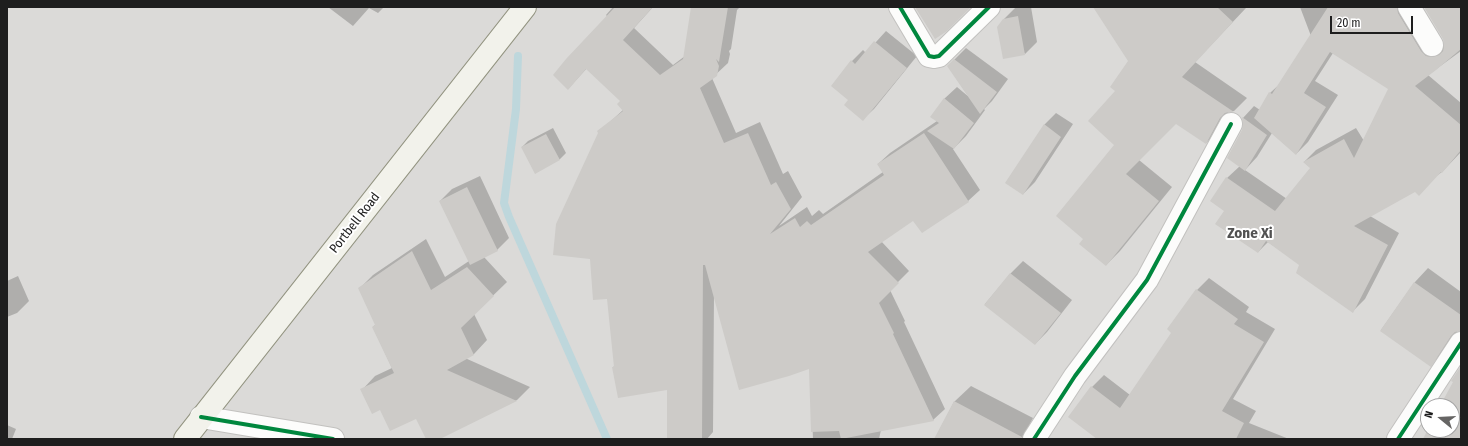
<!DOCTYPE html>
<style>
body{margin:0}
#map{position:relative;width:1468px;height:446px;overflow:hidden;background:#eceae7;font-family:"Fira Sans Condensed",sans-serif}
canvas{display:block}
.frame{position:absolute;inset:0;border:8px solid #1e1e1e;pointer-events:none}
.north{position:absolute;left:1420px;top:398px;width:40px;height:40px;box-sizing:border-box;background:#fff;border:1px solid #a5a5a5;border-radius:50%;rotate:288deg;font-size:11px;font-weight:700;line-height:16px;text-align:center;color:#1e1e1e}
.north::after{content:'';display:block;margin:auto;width:14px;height:18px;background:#666564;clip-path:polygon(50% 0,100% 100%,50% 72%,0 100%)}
.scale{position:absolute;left:1330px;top:16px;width:83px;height:18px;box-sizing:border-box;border:2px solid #1e1e1e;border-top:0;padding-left:5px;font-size:12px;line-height:14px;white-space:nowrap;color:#1e1e1e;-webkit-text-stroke:3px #fff;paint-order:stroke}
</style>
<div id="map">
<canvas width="1468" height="446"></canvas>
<div class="frame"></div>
<div class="north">N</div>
<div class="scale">20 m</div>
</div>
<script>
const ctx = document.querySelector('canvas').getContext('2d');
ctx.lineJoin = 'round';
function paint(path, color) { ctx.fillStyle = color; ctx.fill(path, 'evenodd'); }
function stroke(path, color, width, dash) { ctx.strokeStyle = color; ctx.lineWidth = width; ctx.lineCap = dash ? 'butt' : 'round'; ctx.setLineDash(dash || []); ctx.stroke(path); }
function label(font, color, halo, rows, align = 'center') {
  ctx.font = font + ' "Fira Sans Condensed",sans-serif'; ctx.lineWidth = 4; ctx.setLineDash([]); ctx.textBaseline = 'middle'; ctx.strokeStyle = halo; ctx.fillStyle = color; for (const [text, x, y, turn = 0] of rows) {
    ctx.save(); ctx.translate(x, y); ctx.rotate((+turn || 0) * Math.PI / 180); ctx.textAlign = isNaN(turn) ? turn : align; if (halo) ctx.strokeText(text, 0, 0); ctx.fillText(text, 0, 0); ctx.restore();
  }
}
paint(new Path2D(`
 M7,7h1454v432h-1454zM1428,406h24v24h-24z`), '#dbdad8');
paint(new Path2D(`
 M328,7h56l-6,6 -9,-5 -16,18z
 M613,7h40l-19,21 39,37 12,-9 7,-49h48l-3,3 -6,39 -2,2 1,3 -2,9 -16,15 24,55 24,-11 23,52 5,-3 14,26 -23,29 28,-19 5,9 7,-6 4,4 60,-42 -5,-8 12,-11 47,-32 7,-22 13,-12 12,10 -21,-31 18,-18 42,31 -16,22 -8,8 1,1 -19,26 -13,13 27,41 -12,11 -54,18 -33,22 28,30 -19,19 15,31 -1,1 41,87 -12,11 -52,10 -2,9h-66l-3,-71 -96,-73 -1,137 -6,7h-39v-50l-55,-22 2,-1 -16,-234 24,-22 -2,-9 -34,-33 -19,21 39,-73 -1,-1z
 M1016,7h15l6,35 -12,12 -22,-34z
 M1094,7l152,1 -51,54 52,36 -13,13h-5l-9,18 -14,14 -30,-21 -37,38 33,27 -52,64 -14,14 9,-120 1,-55 13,-29z
 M1300,7h114l24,37 7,2 -1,-8 -19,-31h36v44l-33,24 33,28v49l-19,20 -27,19 -45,25 29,17 -34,66 -12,12 -53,-47 -32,-22 -10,10 -33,-42 2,-32 13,-12 4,-43 -1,-5 11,-12 6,4 10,-17 12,-11 29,-46zM1333,53l57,36 -26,52 -8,-13 -40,22 -12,12 7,6 -24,31 -42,-29 12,-13 15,-24 24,21 12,-12 30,-47 -23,-14z
 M886,31l31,25 -43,53 -11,10 -14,-19 3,-39 11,-11 3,3z
 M1056,113l17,11 -38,58 -12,12 21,-69z
 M553,128l13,25 -6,6 -25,13 -13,-25 6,-6z
 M480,176l29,62 -12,12 -13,7 23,25 -33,32 13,26 -13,14 -9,4 65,29 -13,13 -79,39h-11l-10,-21 -36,-9 -19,-19 13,-14 17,-8 -19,-41 3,-3 -16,-36 13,-13 53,-36 19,38 24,-16 -29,-60 12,-12z
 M1023,261l49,39 -25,32 -12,12 -50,-40 26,-31z
 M1428,268l33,24v38h-3l-14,21 -14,14 -49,-35 34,-48z
 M18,276l11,25 -12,12 -10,4v-36z
 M1209,278l40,29 -3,5 29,17 -42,70 23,12 -7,12 40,16h-191l-28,-23 22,-29 12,-12 26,20 43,-63 24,-42z
 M971,386l62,32 -11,21h-87l19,-37z
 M7,425l9,4 -4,10h-5z`), '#0003');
stroke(new Path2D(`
 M518,56l-2,53 -12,94 5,14 98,222`), '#bed7dc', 8);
paint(new Path2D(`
 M615,7h38l-30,33 37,35 23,-16 8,-52h37l-9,55 -3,-3 3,7 -2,10 -17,12 24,55 24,-10 23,52 5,-3 15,27 -21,25 25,-16 5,9 7,-6 4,4 73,-50 -7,-11 47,-31 45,69 -47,31 -9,-12 -45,31 31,31 -20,20 15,30 -1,1 41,87 -93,18 -2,-8 -28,1 -2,-63 -20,7 -50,14 -34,-125h-2l-1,174h-35v-49l-49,8 -6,-31h2l-7,-68 -14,1 -3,-41 -37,-4 3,-31 42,-91 -1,-2 26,-20 -6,-7 3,-3 -34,-32 -18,21 -15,-15 13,-16z
 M915,7h56l-24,24 -12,8z
 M1093,7h124l16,15 -51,55 52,35h-4l-5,1 -5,5 -14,26 -30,-20 -50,50 33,27 -53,65 -27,-22 4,-5 -27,-23 58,-71 -26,-24 27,-30 -5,-4 18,-26z
 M1328,7h69l1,6 23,38 5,5 6,1 7,-2 4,-4 1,-7 -1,-5 -19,-32h37v42l-25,21 -21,16 46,39v25l-19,23 -1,-1 -22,24 -4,-4 -61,34 34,19 -35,68 -57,-40 3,-8 -33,-24 -8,12 -43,-29 9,-13 -14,-10 16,-24 49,34 35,-43 -7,-6 41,-23 10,19 34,-69 -58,-37 -26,41 22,14 -30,48 -42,-37 15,-26 3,2z
 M1018,16l7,39 -22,4 -6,-32 6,-8z
 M874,41l33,27 -44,53 -19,-16 4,-5 -17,-14 20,-26 4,4z
 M954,59l43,33 -17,22 -33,-48z
 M944,98l30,25 -20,26 -27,-18 12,-8 -9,-6z
 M1242,117l25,18 -22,36 -18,-13 15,-28 1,-7z
 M1044,124l17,13 -38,58 -18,-12z
 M546,134l14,26 -25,14 -14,-27z
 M467,187l31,64 -28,14 -31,-64z
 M412,251l19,39 36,-23 27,29 -33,32 13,27 -27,15 70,31 -77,38h-14l-10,-20 -26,12 -10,-21 -8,4 -12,-25 34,-16 -22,-46 3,-2 -17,-37z
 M1010,273l51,40 -26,32 -51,-40z
 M1414,282l47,33v16l-6,1 -4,4 -20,31 -51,-36z
 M1196,289l42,30 -4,5 30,18 -42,69 22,12 -8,16h-139l-29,-22 23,-31 29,22 51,-75 -4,-4z
 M1461,366v73h-38l5,-10 24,1v-24h-12l13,-24 -2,-1z
 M954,401l68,36v2h-88z`), '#cdcbc8');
const minor = new Path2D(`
 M900,7l29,49 5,1 5,-1 50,-49
 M1409,7l23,38
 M201,417l132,22
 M1034,439l41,-63 72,-96 84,-156
 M1398,439l63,-96`);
const secondary = new Path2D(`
 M185,439l340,-432`);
stroke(minor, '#c2c1bf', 24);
stroke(secondary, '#939481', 24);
stroke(minor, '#fcfcfb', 22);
stroke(secondary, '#f2f2eb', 22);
stroke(new Path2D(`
 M900,7l29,49 5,1 5,-1 50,-49
 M201,417l132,22
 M1034,439l41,-63 72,-96 84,-156
 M1398,439l63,-96`), '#00873e', 4);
label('13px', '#1e1e1e', '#fff', [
 ["Portbell Road",355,223,-52]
]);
label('bold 15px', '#515151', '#fff', [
 ["Zone Xi",1250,234]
]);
</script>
